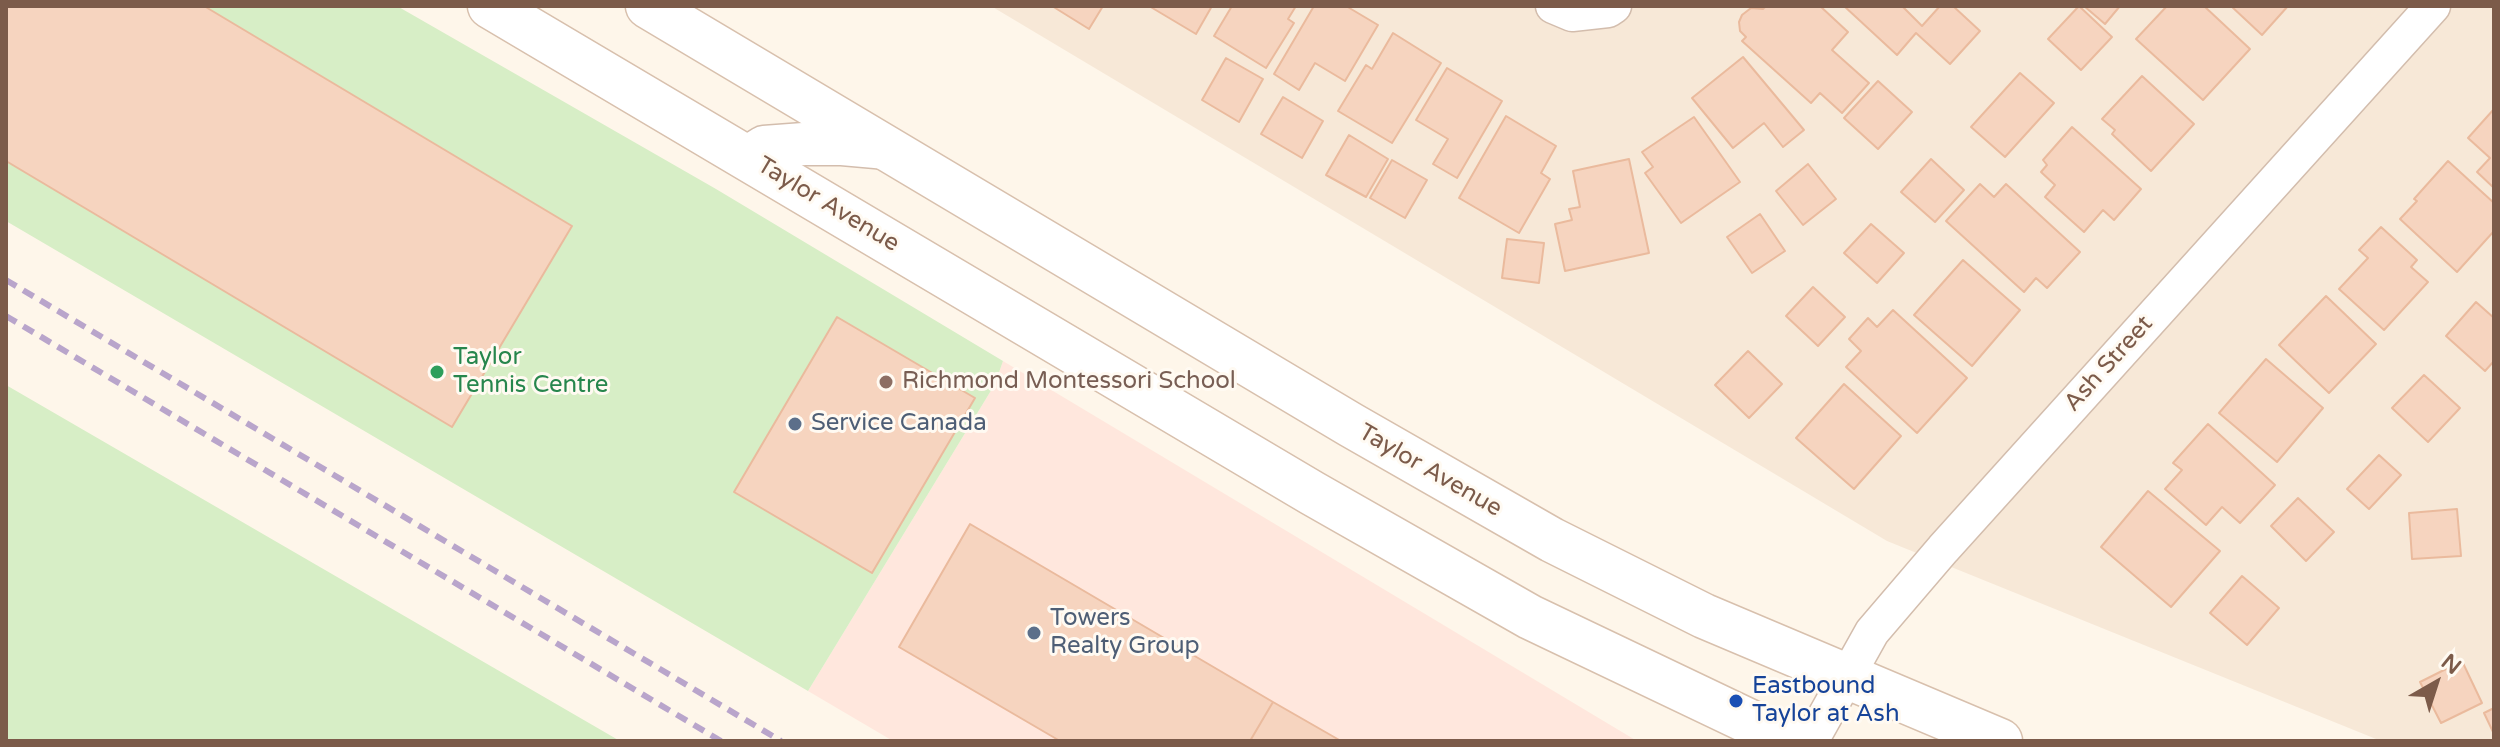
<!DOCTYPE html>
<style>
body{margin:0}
#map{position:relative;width:2500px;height:747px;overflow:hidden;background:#fef6ea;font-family:"Varela Round",sans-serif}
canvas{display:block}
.frame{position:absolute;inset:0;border:8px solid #7c5b4a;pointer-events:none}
.north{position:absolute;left:2396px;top:643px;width:80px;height:80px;-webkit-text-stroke:6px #fffaf2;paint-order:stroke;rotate:39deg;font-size:22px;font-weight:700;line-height:32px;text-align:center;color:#7c5b4a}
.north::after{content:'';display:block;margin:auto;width:28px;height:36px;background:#7c5b4a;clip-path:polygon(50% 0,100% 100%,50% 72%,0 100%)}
</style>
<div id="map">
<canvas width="2500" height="747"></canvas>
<div class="frame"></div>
<div class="north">N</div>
</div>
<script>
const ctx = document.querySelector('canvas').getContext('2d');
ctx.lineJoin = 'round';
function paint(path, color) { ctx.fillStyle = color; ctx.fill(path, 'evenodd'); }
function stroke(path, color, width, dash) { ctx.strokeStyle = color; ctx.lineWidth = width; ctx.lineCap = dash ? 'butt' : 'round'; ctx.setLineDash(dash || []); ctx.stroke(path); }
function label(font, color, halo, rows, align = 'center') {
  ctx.font = font + ' "Varela Round",sans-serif'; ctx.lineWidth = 6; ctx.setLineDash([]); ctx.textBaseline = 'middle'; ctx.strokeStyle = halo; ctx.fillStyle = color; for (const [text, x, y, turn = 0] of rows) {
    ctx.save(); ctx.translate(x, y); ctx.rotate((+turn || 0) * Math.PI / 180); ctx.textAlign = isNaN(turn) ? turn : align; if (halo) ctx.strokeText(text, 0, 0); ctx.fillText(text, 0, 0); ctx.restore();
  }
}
paint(new Path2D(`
 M991,6h1503v735h-113l-494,-200z`), '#f7e8d7');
paint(new Path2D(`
 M1003,361l634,380h-744l-85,-50 187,-307z`), '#ffe7dd');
paint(new Path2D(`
 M6,6h391l319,183 287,172 -8,23 -187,307 -802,-470z
 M6,385l614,356h-614z`), '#d7eec6');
const building = new Path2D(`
 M6,6h198l368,220 -120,201 -446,-266z
 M1052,6h51l-14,23z
 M1149,6h63l-16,28z
 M1232,6h64l-8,13 6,4 -28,45 -52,-32z
 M1314,6h32l32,19 -33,56 -30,-18 -16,27 -25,-16z
 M1766,6h54l28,26 -16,18 37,33 -27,30 -22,-20 -9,10 -69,-62 4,-4 -6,-6 -1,-9 3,-7 9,-7 12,1z
 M1844,6h58l20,20 18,-20h13l27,25 -30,33 -34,-31 -19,22z
 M2079,6l33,31 -31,33 -33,-31z
 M2084,6h36l-15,18z
 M2167,6h37l46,43 -47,51 -67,-61z
 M2231,6h57l-26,29z
 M1393,33l48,30 -49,80 -54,-32 28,-46 6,4z
 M1743,57l61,73 -21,17 -19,-24 -31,25 -41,-50z
 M1226,58l37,21 -24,43 -37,-22z
 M1447,68l55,33 -45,77 -24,-14 15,-25 -32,-19z
 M2020,73l34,30 -49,54 -34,-30z
 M2142,76l52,48 -43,47 -39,-37 3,-4 -13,-11z
 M1878,81l34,31 -34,37 -34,-31z
 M1283,97l40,24 -21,37 -41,-24z
 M2494,109v79l-17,-16 13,-14 -22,-20z
 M1506,116l50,30 -15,27 9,6 -31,54 -60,-35z
 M1694,117l46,65 -59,41 -36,-50 8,-6 -11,-15z
 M2072,127l69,62 -27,31 -11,-10 -19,22 -39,-35 10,-12 -14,-13 6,-7 -4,-5z
 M1349,135l39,24 -22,38 -40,-22z
 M1629,159l20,94 -84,18 -10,-47 17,-4 -3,-11 11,-2 -7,-36z
 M1931,159l33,31 -29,32 -34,-30z
 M1392,160l35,20 -22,38 -35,-20z
 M2448,161l46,42v28l-37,41 -57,-53 17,-18 -3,-2z
 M1808,164l28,35 -33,26 -27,-34z
 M1980,184l14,13 12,-13 74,68 -33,36 -11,-10 -12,14 -78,-71z
 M1760,214l25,37 -33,22 -25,-36z
 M1871,224l33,29 -27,30 -33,-30z
 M2381,227l36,33 -6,7 17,15 -44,48 -45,-41 29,-31 -9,-8z
 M1507,239l37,4 -5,40 -37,-5z
 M1963,260l57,50 -48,56 -58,-51z
 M1813,287l32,30 -27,29 -32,-30z
 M2326,296l50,48 -47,49 -50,-48z
 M2476,302l18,16v43l-9,10 -39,-35z
 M1893,310l74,68 -50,55 -71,-66 15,-16 -12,-12 19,-21 9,9z
 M837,317l138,81 -103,175 -138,-81z
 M1748,351l34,33 -33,34 -34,-33z
 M2266,359l57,49 -46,54 -58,-49z
 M2424,375l36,33 -32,34 -36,-34z
 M1844,384l57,52 -47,53 -58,-51z
 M2208,424l67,61 -35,38 -18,-16 -16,18 -41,-36 17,-19 -9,-7z
 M2379,455l22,20 -32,34 -22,-20z
 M2148,491l72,60 -49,56 -70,-60z
 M2298,498l36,34 -28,29 -35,-35z
 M2457,509l4,47 -49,3 -3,-46z
 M970,524l303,178 -23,39h-190l-161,-94z
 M2242,576l37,32 -32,37 -37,-32z
 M2462,661l20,42 -41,20 -21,-41z
 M1273,702l68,39h-91z
 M2494,708v26l-10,-21z`);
paint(building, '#f6d4bf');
stroke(building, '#eaba9d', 2);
const minor = new Path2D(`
 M1553,6l19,8 36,-4 6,-4
 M1811,741l61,-109 71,-83 490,-543`);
const tertiary = new Path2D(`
 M748,157l16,-10 40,-3h38l45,4`);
const secondary = new Path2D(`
 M490,6l822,487 218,124 260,124
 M648,6l703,419 201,115 152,76 296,125`);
stroke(minor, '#d3bdad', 37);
stroke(tertiary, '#d3bdad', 45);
stroke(secondary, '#d8c0ad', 47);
stroke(minor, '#fff', 34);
stroke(tertiary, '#fff', 42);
stroke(secondary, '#fff', 44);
stroke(new Path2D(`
 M6,280l775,461
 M6,316l715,425`), '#b9a5cb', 6, [12, 8]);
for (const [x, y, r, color] of [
 [437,372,8,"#2e9e5b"],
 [886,382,8,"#8d6e63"],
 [795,424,8,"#5c6f8a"],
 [1034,633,8,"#5c6f8a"],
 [1736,701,8,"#1a4fb4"]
]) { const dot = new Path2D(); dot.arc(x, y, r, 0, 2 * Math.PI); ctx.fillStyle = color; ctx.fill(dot); stroke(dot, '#fffaf2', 3); }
label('24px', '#7c5b4a', '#fffaf2', [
 ["Taylor Avenue",828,205,31],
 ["Ash Street",2109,364,-48],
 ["Taylor Avenue",1430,471,30]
]);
label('24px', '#27864d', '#fffaf2', [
 ["Taylor",453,358],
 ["Tennis Centre",453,386]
], 'left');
label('24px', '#785e54', '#fffaf2', [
 ["Richmond Montessori School",902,382]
], 'left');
label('24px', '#4e5e75', '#fffaf2', [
 ["Service Canada",811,424],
 ["Towers",1050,619],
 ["Realty Group",1050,647]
], 'left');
label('24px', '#164399', '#fffaf2', [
 ["Eastbound",1752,687],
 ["Taylor at Ash",1752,715]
], 'left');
</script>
